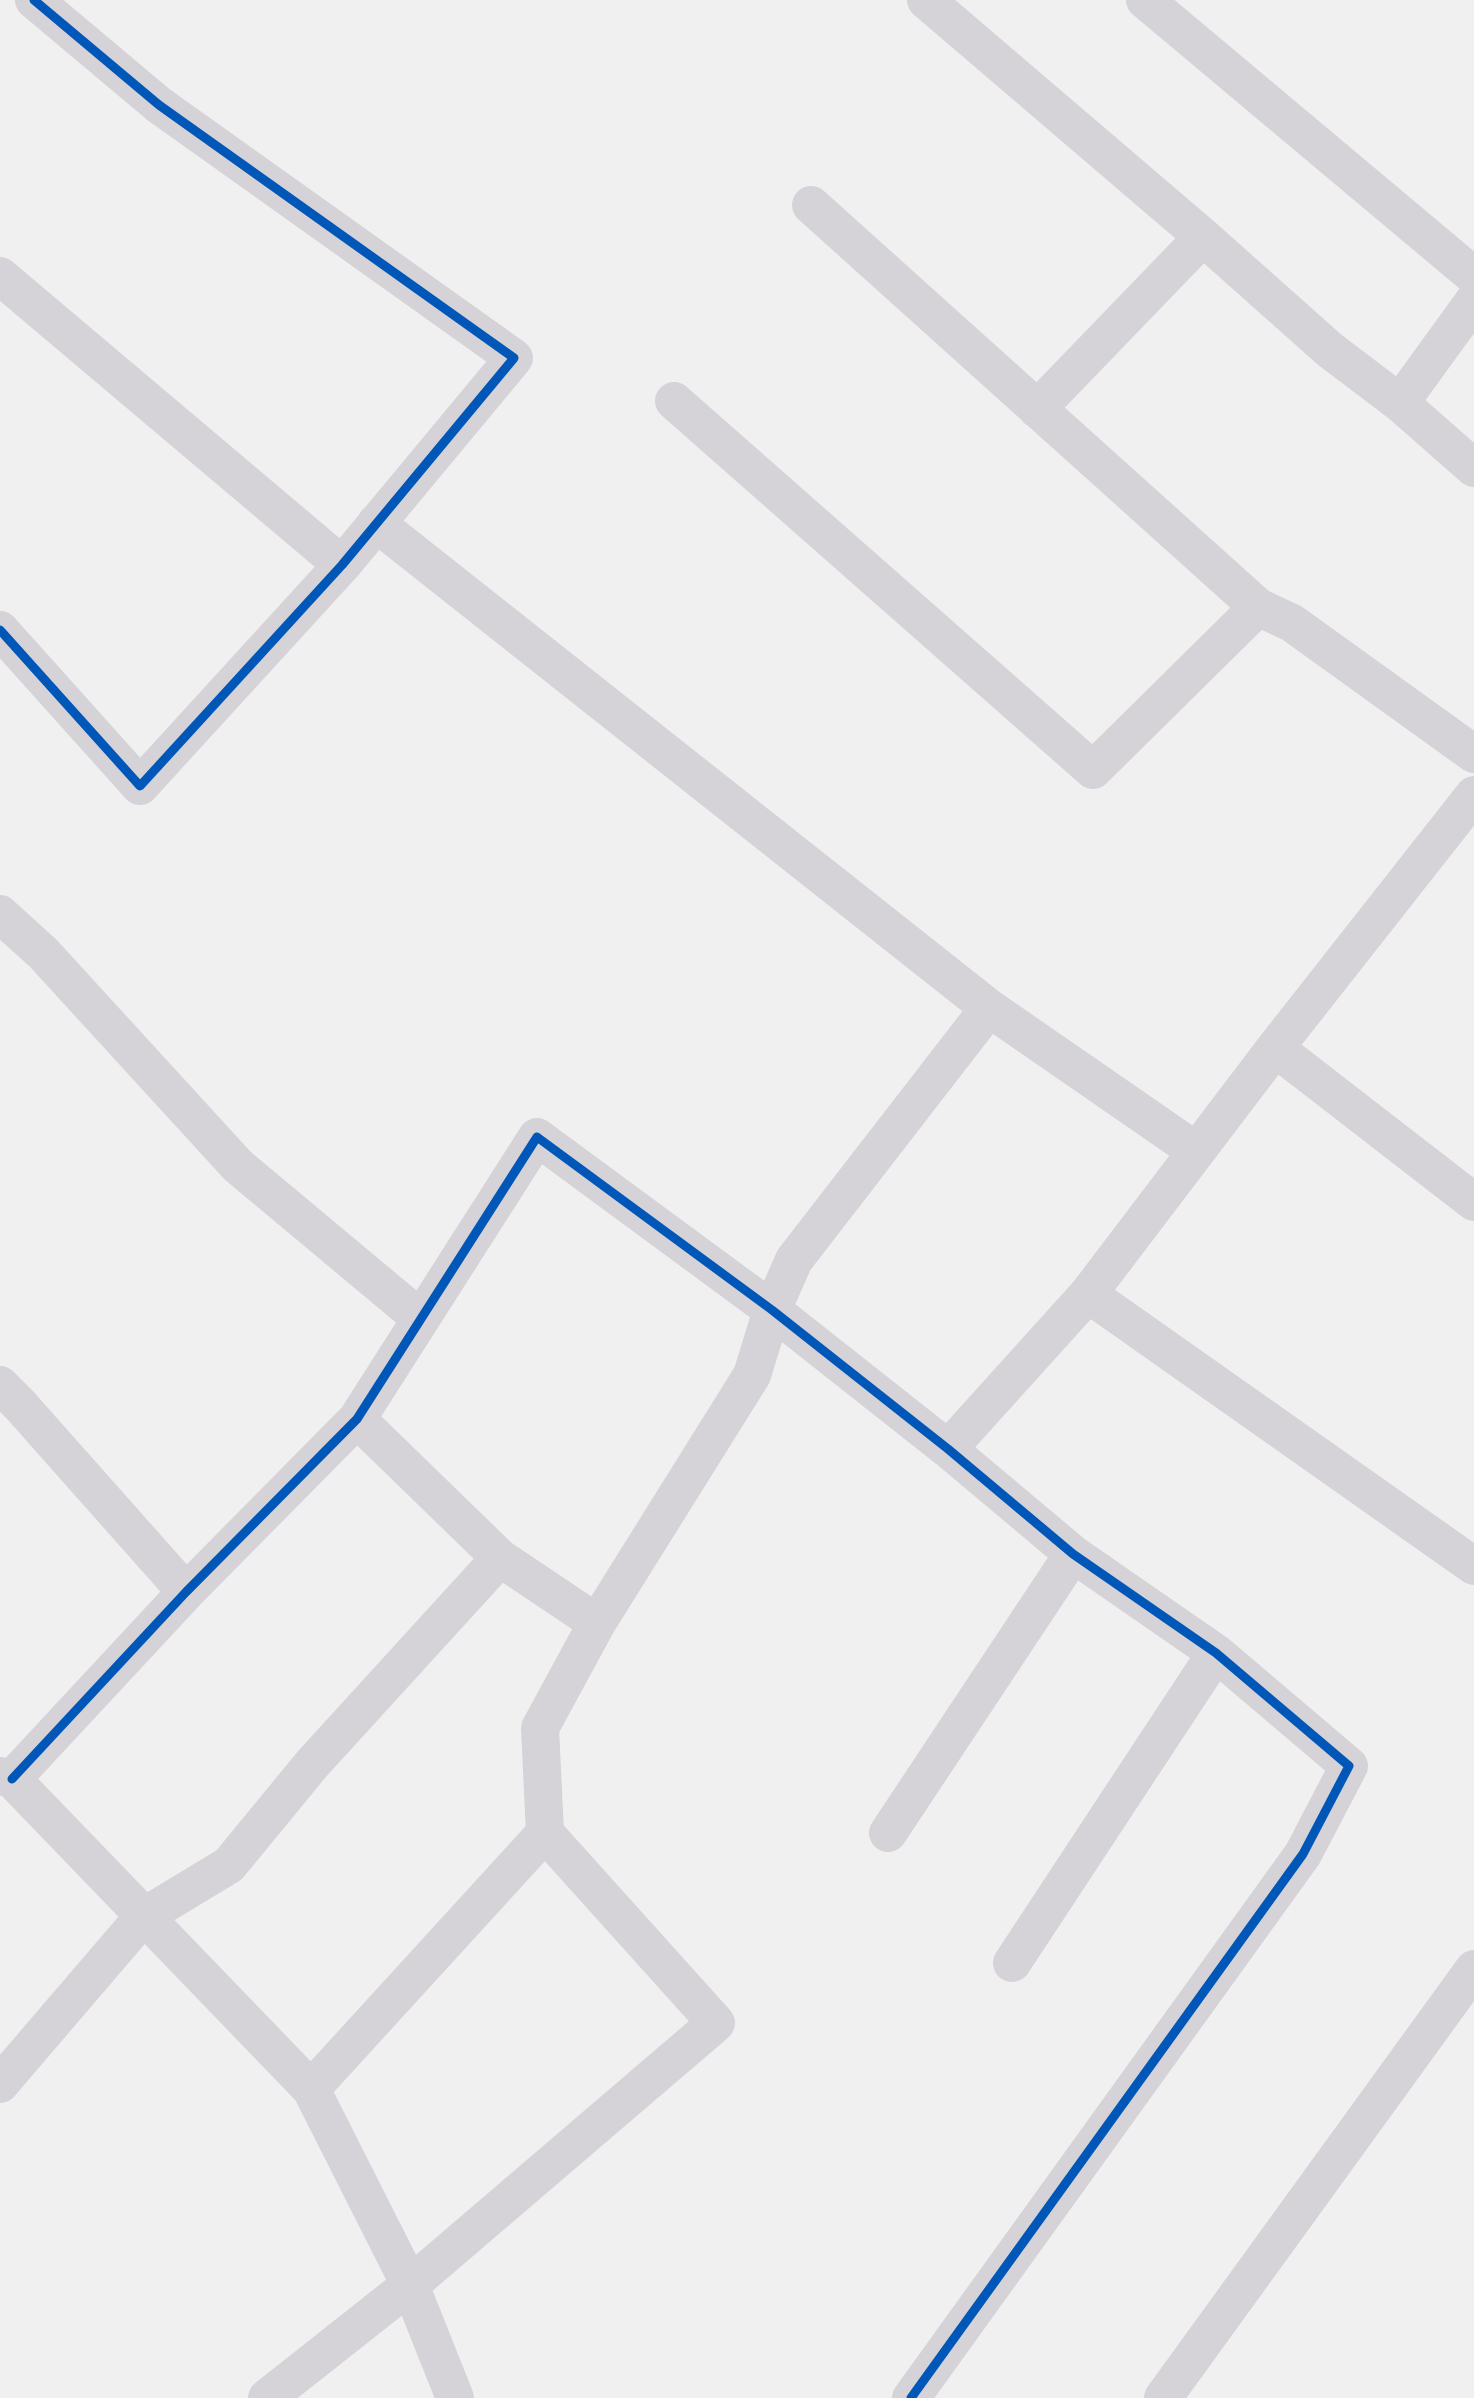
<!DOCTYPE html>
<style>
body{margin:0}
canvas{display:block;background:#f0f0f0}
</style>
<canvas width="1474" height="2398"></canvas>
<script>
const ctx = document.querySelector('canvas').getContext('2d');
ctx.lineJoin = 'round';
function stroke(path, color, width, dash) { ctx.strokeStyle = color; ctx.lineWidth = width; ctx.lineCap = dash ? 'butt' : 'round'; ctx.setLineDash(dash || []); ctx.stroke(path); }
stroke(new Path2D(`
 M926,0l277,237 127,113 70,53 74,65
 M1145,0l329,276
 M811,205l447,402 34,16 182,131
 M0,276l342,289
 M674,401l419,369 165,-163
 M1400,403l74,-102
 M1037,409l166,-172
 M376,523l613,485 207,143
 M0,630l140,156 202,-221 172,-207 -355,-253 -125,-105
 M0,914l43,39 195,213 182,152
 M1275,1048l199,154
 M1088,1294l386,272
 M0,1385l20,20 166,187
 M357,1419l143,139 97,65
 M948,1449l140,-155 187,-246 199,-253
 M0,1776l12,3 299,310 99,196 45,113
 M12,1779l174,-187 171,-173 180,-282 235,173 176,139 125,105 143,99 133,113 -46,88 -392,544
 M545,1833l-5,-105 57,-105 155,-248 20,-65 22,-50 195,-252
 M888,1833l185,-279
 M1012,1963l204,-310
 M0,2084l143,-167 86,-52 83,-101 188,-206
 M267,2398l143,-113 306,-262 -171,-190 -234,256
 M1163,2398l311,-429`), '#d5d3d7', 38);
stroke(new Path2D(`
 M0,630l140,156 202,-221 172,-207 -355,-253 -125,-105
 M12,1779l174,-187 171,-173 180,-282 235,173 176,139 125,105 143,99 133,113 -46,88 -392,544`), '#0057b8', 9);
</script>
